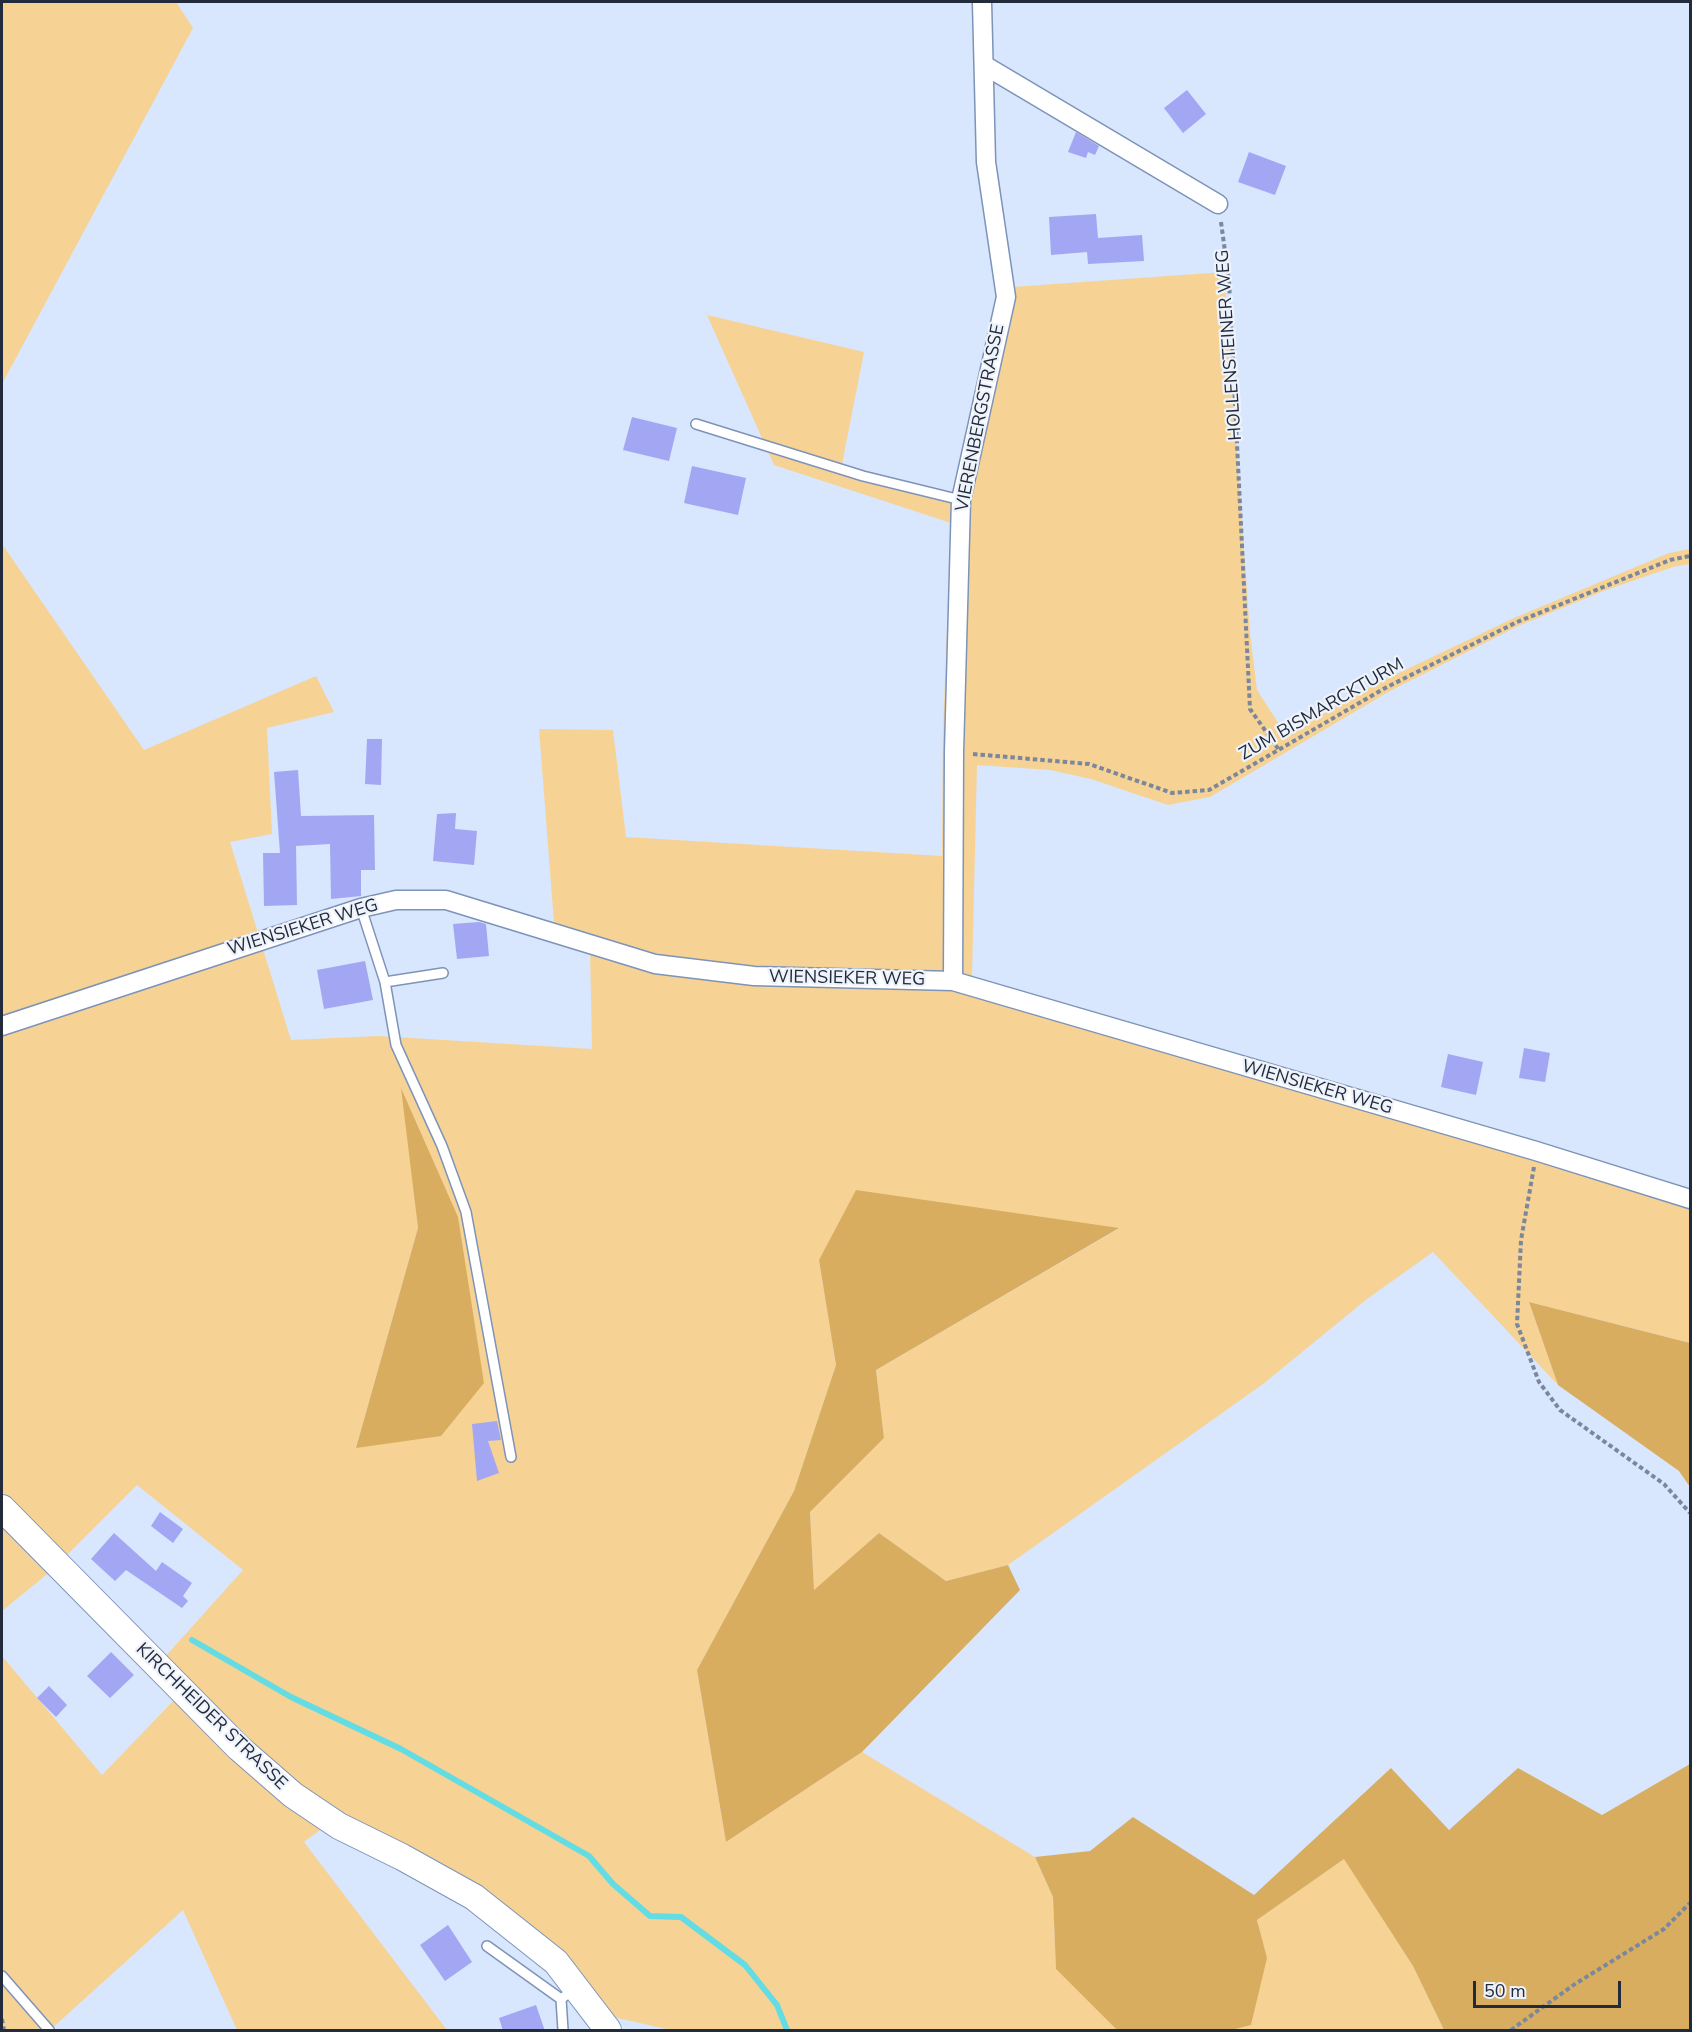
<!DOCTYPE html>
<style>
body{margin:0}
#map{position:relative;width:1692px;height:2032px;overflow:hidden;background:#d8e6fe;font-family:"Nunito Sans",sans-serif}
canvas{display:block}
.frame{position:absolute;inset:0;border:3px solid #222b3b;pointer-events:none}
.scale{position:absolute;left:1473px;top:1981px;width:148px;height:27px;box-sizing:border-box;border:3px solid #222b3b;border-top:0;padding-left:8px;font-size:18px;line-height:21px;white-space:nowrap;color:#222b3b;-webkit-text-stroke:4px #eef3fb;paint-order:stroke}
</style>
<div id="map">
<canvas width="1692" height="2032"></canvas>
<div class="frame"></div>
<div class="scale">50 m</div>
</div>
<script>
const ctx = document.querySelector('canvas').getContext('2d');
ctx.lineJoin = 'round';
function paint(path, color) { ctx.fillStyle = color; ctx.fill(path, 'evenodd'); }
function stroke(path, color, width, dash) { ctx.strokeStyle = color; ctx.lineWidth = width; ctx.lineCap = dash ? 'butt' : 'round'; ctx.setLineDash(dash || []); ctx.stroke(path); }
function label(font, color, halo, rows, align = 'center') {
  ctx.font = font + ' "Nunito Sans",sans-serif'; ctx.lineWidth = 4.5; ctx.setLineDash([]); ctx.textBaseline = 'middle'; ctx.strokeStyle = halo; ctx.fillStyle = color; for (const [text, x, y, turn = 0] of rows) {
    ctx.save(); ctx.translate(x, y); ctx.rotate((+turn || 0) * Math.PI / 180); ctx.textAlign = isNaN(turn) ? turn : align; if (halo) ctx.strokeText(text, 0, 0); ctx.fillText(text, 0, 0); ctx.restore();
  }
}
paint(new Path2D(`
 M2,2h174l17,26 -191,356z
 M1224,272l26,361 7,57 29,45 94,-53 134,-64 155,-65 21,-4v15l-17,3 -67,23 -88,36 -128,65 -180,106 -42,8 -77,-26 -41,-9 -73,-5 -5,211 -31,-4 -182,-3 -94,-12 -111,-34 -15,-194 74,1 13,107 316,19 1,-124 8,-209 -177,-58 -67,-150 157,37 -22,112 113,32 57,-209z
 M2,544l142,206 172,-74 18,36 -67,16 5,106 -42,8 61,198 87,-4 214,13 -2,-99 55,16 109,19 199,2 737,215v141l-161,-41 29,83 -125,-133 -66,47 -104,85 -255,181 -62,16 -67,-48 -65,58 -4,-79 74,-74 -8,-68 242,-141 -299,31 17,105 -42,126 -97,179 29,172 136,-90 173,105 18,40 3,72 61,61h-446l-63,-14 -44,-58 -268,-169 -133,-130 80,-89 -106,-85 -71,71 -64,-65zM402,1090l82,292 -128,66 62,-220z
 M2,1521l49,50 -49,40z
 M2,1656l100,119 75,-78 147,130 -20,15 143,188h-210l-54,-120 -133,120h-48z
 M1345,1858l68,108 31,64h-211l18,-5 15,-67 -9,-38z`), '#f6d395');
paint(new Path2D(`
 M401,1088l57,129 26,166 -43,53 -85,12 62,-220z
 M856,1190l263,38 -243,142 8,68 -74,74 4,78 65,-57 67,48 62,-16 12,25 -158,162 -136,90 -29,-172 97,-179 42,-126 -17,-105z
 M1529,1302l161,41v144l-11,-16 -121,-86z
 M1690,1764v266h-246l-31,-64 -69,-107 -87,61 10,38 -16,67 -19,5h-115l-61,-61 -3,-72 -18,-40 55,-6 43,-34 121,78 137,-127 58,62 69,-62 84,47z`), '#d8ad60');
stroke(new Path2D(`
 M192,1640l99,57 110,52 188,107 24,28 37,32 31,1 64,48 32,40 10,25`), '#64dce4', 6);
paint(new Path2D(`
 M1187,90l19,24 -23,19 -19,-25z
 M1076,132l23,14 -4,9 -7,-3 -2,6 -18,-6z
 M1249,152l37,14 -11,29 -37,-13z
 M1096,214l2,24 44,-3 2,26 -56,3 -1,-12 -36,3 -2,-38z
 M632,417l45,11 -8,33 -46,-11z
 M692,466l54,12 -8,37 -54,-12z
 M367,739h15l-1,46 -16,-1z
 M298,770l3,46 73,-1 1,55h-14v26l-30,3 -1,-55 -34,2 1,59 -33,1 -1,-53h17l-6,-81z
 M456,813l-1,16 22,2 -3,34 -41,-4 4,-47z
 M479,922l7,2 3,32 -32,3 -4,-35z
 M365,961l8,39 -49,9 -7,-39z
 M1524,1048l26,5 -5,29 -26,-4z
 M1448,1054l35,8 -7,33 -35,-8z
 M497,1421l4,19 -13,1 11,32 -22,8 -5,-57z
 M160,1512l23,17 -10,14 -22,-17z
 M114,1533l42,38 6,-9 30,21 -9,13 5,5 -6,7 -56,-38 -11,11 -24,-22z
 M111,1652l23,23 -24,23 -23,-22z
 M49,1686l18,19 -11,12 -19,-19z
 M448,1925l24,37 -27,19 -25,-36z
 M536,2005l9,26h-42l-4,-13z`), '#a3a7f3');
const lane = new Path2D(`
 M696,424l167,52 98,24
 M361,908l24,74 11,63 46,101 24,66 45,245
 M385,982l58,-9
 M487,1946l74,53
 M2,1976l47,54
 M563,2030l-2,-31 4,-3`);
const street = new Path2D(`
 M984,65l234,139
 M953,981l1,-229 7,-252 45,-203 -20,-135 -4,-160
 M2,1026l359,-118 35,-8h50l209,64 99,12 199,5 583,170 154,48`);
const secondary = new Path2D(`
 M2,1508l237,240 54,47 46,31 63,31 72,40 82,65 52,68`);
stroke(lane, '#7d93b8', 12);
stroke(street, '#7d93b8', 21);
stroke(secondary, '#7d93b8', 28);
stroke(new Path2D(`
 M1221,222l8,59 21,428 29,41
 M973,754l116,10 83,29 37,-3 178,-103 130,-65 153,-62 20,-4
 M1534,1167l-13,73 -4,84 22,58 21,28 104,74 26,29
 M2,2019l2,11
 M1511,2030l64,-46 89,-55 26,-26`), '#7b879b', 4, [4.5, 3]);
stroke(lane, '#fff', 9);
stroke(street, '#fff', 18);
stroke(secondary, '#fff', 26);
label('18px', '#222b3b', '#eef3fb', [
 ["HOLLENSTEINER WEG",1230,345,-94],
 ["VIERENBERGSTRASSE",981,418,-79],
 ["ZUM BISMARCKTURM",1322,710,-30],
 ["WIENSIEKER WEG",303,928,-17],
 ["WIENSIEKER WEG",847,979,1],
 ["WIENSIEKER WEG",1317,1088,16],
 ["KIRCHHEIDER STRASSE",211,1717,44]
]);
</script>
